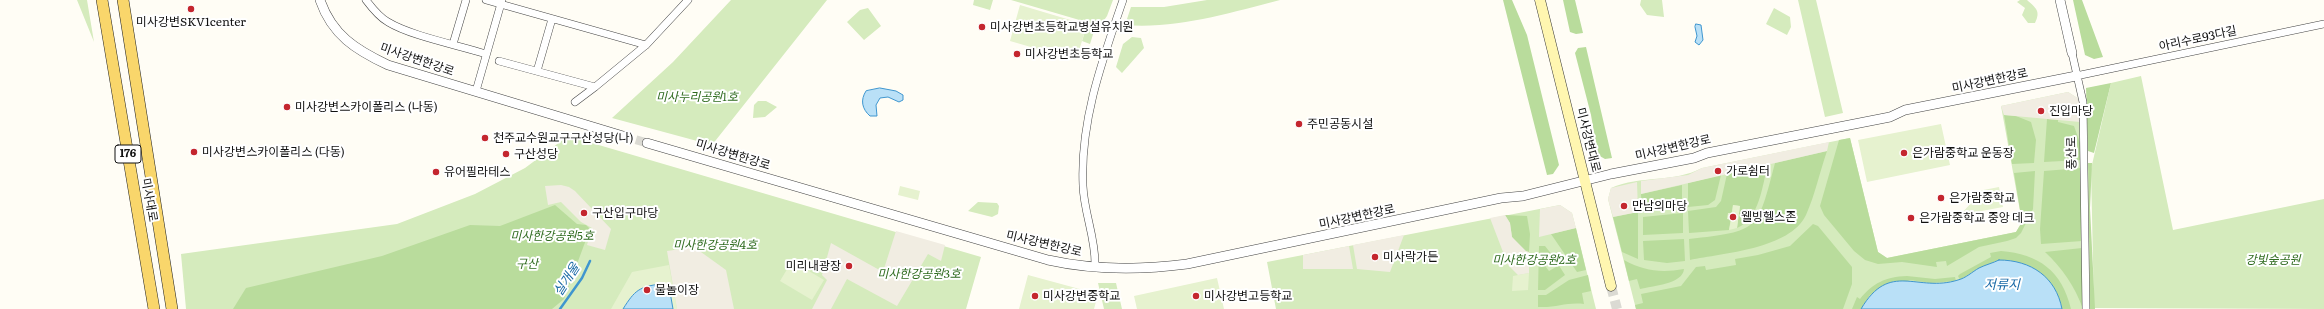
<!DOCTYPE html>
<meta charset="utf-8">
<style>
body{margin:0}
canvas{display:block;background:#fffdf5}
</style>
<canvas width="2324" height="309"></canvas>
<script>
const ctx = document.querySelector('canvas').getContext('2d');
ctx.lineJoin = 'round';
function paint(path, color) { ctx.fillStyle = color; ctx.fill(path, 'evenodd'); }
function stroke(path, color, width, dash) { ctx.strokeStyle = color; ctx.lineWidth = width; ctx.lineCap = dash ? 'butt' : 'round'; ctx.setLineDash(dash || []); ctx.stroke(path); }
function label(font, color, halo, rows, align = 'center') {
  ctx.font = font + ' Literata,"Noto Sans KR",serif'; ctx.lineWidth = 4; ctx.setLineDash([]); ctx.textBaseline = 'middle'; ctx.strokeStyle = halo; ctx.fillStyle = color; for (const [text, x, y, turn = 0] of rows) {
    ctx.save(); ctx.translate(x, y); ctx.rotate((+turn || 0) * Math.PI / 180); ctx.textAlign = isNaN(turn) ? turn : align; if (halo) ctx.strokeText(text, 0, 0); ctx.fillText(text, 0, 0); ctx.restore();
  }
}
paint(new Path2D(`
 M77,0h10l7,42z
 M731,0h96l-115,145 -100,-27 61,-56z
 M974,0h19l-3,10 -17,-5z
 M1011,0h102l-6,16 -7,10z
 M1207,0h73c-51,13 -102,29 -155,25l6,-18h33z
 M1641,0h21l2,17 -17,-2 -7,-10z
 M1798,0h18l27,113 -18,4z
 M2020,0h7c9,8 14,11 8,23h-7l-6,-8 3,-7 -8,-6z
 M868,8l13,18 -17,14 -17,-18 13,-12z
 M1774,8l16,9 1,10 -4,8 -21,-11z
 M1087,25l8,3 -5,16 -8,-3z
 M1132,37l9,1 3,10 -22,25 -6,-6 7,-23z
 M2141,76l32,154 151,-31v110l-230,-1 -3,-139 20,-86z
 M2068,92l11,7 4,210h-447l-28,-110 3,-11c30,-13 62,-5 91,-20l148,-30 28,114 9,6 129,-26 6,-10 -21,-116z
 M758,101h8l11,6 -12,10 -12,1 1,-13z
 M568,136l413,121 -15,52h-780l-5,-55 216,-30 78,-30 50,-26z
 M978,202l19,1 2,3 -1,8 -6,3 -24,-6z
 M1560,205l12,8 24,96h-320l-9,-47z
 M1098,283h18l6,26h-18z`), '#d5ebbd');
paint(new Path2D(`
 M1503,0h9l15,35 32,130 -6,9 -6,1z
 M1563,0h12l8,33 -7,1 -6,-2z
 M2073,0h9l21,57 -9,2 -9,-4z
 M1586,47l26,111 -7,1 -7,-4 -7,-40 -16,-62 3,-5z
 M2111,83l-17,70 -6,-2 -2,-63z
 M2004,115l12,1 15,6 5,18 -2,23 -22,1z
 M2047,119l11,1v2l16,4 6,17v17l-36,2z
 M1850,138l28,114 9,6 129,-26 6,-10 -8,-49 21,-2 -2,38 -12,24 -5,5 -9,3 -28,6 -32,19 -1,-5 -10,1 1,5 -35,-5 -24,2 -13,-4 -11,-9 -30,-36 -4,-9 19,-66z
 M1827,151c-7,20 -12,44 -21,64 -16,34 -83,38 -116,45l-1,-21c71,-8 68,-8 86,-76z
 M2088,163h4l-2,45 5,101h-5z
 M1768,164c-6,22 -8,54 -31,64l3,-22 -7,-1 -4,25 -40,3 -1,-22 28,-4 5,-6 6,-27z
 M2081,168l1,73 -41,3 -1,-15 4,-58z
 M1721,175l-6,25 -7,5 -20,2v-24z
 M1682,185v22l-40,5 -1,-18z
 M555,205l22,19 9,1 4,4 -26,70 -12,10h-319l13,-21 136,-32 88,-31 30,1z
 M1638,212v47l-16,-7 -9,-35z
 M1683,213v20l-40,2v-18z
 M1505,215l22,1 3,18 -1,18h-3l-14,-15 -2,-14z
 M1813,224l5,2 34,41v17l-9,25h-207l-1,-4 8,-2 -2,-9 40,-8 15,-19 9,-1 1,4 30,-5 -1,-6 23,-4 32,-9z
 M1576,228l10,42 -9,2 -26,-38z
 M1684,239l1,22 -18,2 -23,-3 -1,-19z
 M1539,246h6l8,10 -2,2 -4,-5 -8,5 10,13 7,-4v-6l9,14 -20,15h-7z
 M2082,248l1,61c-9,-24 -20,-40 -38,-57z
 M2001,251c38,3 61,20 70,58h-9l-1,-6 -62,-43 -20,8 -19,12 -2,-4 2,-2 31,-17 -1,-4z
 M1624,260c20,11 37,13 60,9 -1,15 -32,17 -44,20l-3,-10 -8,2z
 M1588,275l3,16 -9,2 2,11c-18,-2 -27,4 -46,3v-12h8l23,-15z
 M1907,276l28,3 20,-2 1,4 -26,2 -20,-3 -40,15 -9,14h-9l5,-12 3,2c13,-16 25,-22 47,-23z`), '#b9dc9c');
paint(new Path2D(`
 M1020,5l67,20 -11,35 -66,-19z
 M1941,124l9,41 -83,17 -9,-42z
 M900,186l20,5 -2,9 -20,-5z
 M1999,187l4,20 -43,8 12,-13 1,-10z
 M1733,205l7,1 -3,22 -8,2 2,-10 -4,-1 1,-6h4z
 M792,261l32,19 -12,20 -32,-19z
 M669,265l8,44h-66l21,-37z
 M1529,273l-1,17 -16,1 1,-15z
 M1028,275l70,19 -4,15h-75z
 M1217,278l7,31h-87l-3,-13z`), '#e6f2cf');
paint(new Path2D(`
 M2068,92l11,7 1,23 -76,-7 -3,-9z
 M1829,142l-2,9 -186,43v-13l47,-6 14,-7z
 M1637,182l1,30 -25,5 -5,-18 3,-11z
 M561,185l8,2 6,4 36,38 -6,21 -18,-5 5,-17 -11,-6 -20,-20 -13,3 -3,-19z
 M1560,205l12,8 4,15 -37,9 1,-28z
 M1505,215l5,8 2,14 14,14 3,1v21l-11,2 -10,-10 -18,-47z
 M896,231l49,14 -4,16 -13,-7 -31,52 -50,-27 -16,30h-19l15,-29 -5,-5 9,-32 52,29z
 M1404,235l-14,37 -33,-3 -4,-24z
 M1349,246l4,23h-50v-14z
 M694,247l32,23 8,39h-57l-10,-58z`), '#f1ede2');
const water = new Path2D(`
 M1696,24l5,1 2,15 -4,5 -4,-3 2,-6 -2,-9z
 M880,88l16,3 7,4v5l-4,2 -11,-5 -8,1 -4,7 1,11h-7c-8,-7 -10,-16 -4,-25z
 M1999,260c32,0 57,17 63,49h-201c29,-49 56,-16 97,-29 8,-2 14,-8 21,-12 6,-3 14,-5 20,-8z
 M660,284l10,8 3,17h-50c12,-19 16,-22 37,-25z`);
paint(water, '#b9e0f7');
stroke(water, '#3f96cf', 1);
stroke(new Path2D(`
 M560,309l22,-31 8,-17`), '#3f96cf', 2.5);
stroke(new Path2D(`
 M623,136l24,7`), '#dbdad3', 9, [9, 4.5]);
stroke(new Path2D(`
 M1611,286l6,23`), '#dbdad3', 10, [10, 5]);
const minor = new Path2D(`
 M366,0c6,8 13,17 22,22 23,14 70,23 98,32
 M486,0l160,45
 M453,44l13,-44
 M2072,53l11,49 3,207
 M499,61l96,26 51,-42 42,-45
 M537,71l15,-52
 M2076,76l248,-52
 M476,91l26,-91
 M575,102l20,-15
 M1095,266c1,-27 -11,-53 -12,-80 -3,-65 19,-125 40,-186`);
const tertiary = new Path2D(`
 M320,0c12,35 36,50 68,65l235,71
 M2060,0l12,53
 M647,143l401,117c45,10 93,10 139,4l314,-66 22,-2 88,-22 83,-16 13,-5 183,-36 15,-7 171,-34`);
const secondary = new Path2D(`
 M1540,0l71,286`);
const primary = new Path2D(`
 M102,0l52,309
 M123,0l49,309`);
stroke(minor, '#444', 8);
stroke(tertiary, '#444', 10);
stroke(secondary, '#333', 11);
stroke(primary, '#222', 12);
stroke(minor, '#fff', 7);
stroke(tertiary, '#fff', 9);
stroke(secondary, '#fff6b0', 10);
stroke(primary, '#f9d66b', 11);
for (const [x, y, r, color] of [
 [191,9,4,"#c4262e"],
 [982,27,4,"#c4262e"],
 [1017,54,4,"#c4262e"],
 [287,107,4,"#c4262e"],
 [2041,111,4,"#c4262e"],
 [1299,124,4,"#c4262e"],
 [485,138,4,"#c4262e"],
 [194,152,4,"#c4262e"],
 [1904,153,4,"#c4262e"],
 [506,154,4,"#c4262e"],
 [1718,171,4,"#c4262e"],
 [436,172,4,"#c4262e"],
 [1941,198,4,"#c4262e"],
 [1624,206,4,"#c4262e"],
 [584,213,4,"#c4262e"],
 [1733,217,4,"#c4262e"],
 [1911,218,4,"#c4262e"],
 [1375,257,4,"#c4262e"],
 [849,266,4,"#c4262e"],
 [647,290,4,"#c4262e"],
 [1035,296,4,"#c4262e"],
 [1196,296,4,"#c4262e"]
]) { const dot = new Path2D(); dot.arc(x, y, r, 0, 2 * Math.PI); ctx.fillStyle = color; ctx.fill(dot); stroke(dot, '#fff', 1.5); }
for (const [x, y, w] of [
 [128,154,26]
]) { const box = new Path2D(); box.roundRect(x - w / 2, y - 9, w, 18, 3); ctx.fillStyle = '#fff'; ctx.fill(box); stroke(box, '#111', 1); }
label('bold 11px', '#111', null, [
 ["176",128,154]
]);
label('12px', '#111', '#fff', [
 ["미사강변SKV1center",191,22,"center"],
 ["미사강변초등학교병설유치원",990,27],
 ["미사강변초등학교",1025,54],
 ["미사강변스카이폴리스 (나동)",295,107],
 ["진입마당",2049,111],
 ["주민공동시설",1307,124],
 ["천주교수원교구구산성당(나)",493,138],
 ["미사강변스카이폴리스 (다동)",202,152],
 ["은가람중학교 운동장",1912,153],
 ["구산성당",514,154],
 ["가로쉼터",1726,171],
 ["유어필라테스",444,172],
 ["은가람중학교",1949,198],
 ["만남의마당",1632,206],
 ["구산입구마당",592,213],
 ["웰빙헬스존",1741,217],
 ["은가람중학교 중앙 데크",1919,218],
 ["미사락가든",1383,257],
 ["미리내광장",841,266,"right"],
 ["물놀이장",655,290],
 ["미사강변중학교",1043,296],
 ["미사강변고등학교",1204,296]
], 'left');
label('12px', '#111', '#fff', [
 ["아리수로93다길",2198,39,-12],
 ["미사강변한강로",417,60,19],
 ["미사강변한강로",1990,81,-12],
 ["미사강변대로",1588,140,76],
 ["미사강변한강로",1673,148,-13],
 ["풍산로",2072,153,-91],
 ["미사강변한강로",733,155,17],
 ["미사대로",149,200,80],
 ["미사강변한강로",1357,217,-12],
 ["미사강변한강로",1044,244,13]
]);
label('italic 12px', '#2f6b1f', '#fff', [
 ["미사누리공원1호",697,97],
 ["미사한강공원5호",552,236],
 ["미사한강공원4호",715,245],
 ["미사한강공원2호",1534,260],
 ["강빛숲공원",2273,260],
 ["구산",527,264],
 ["미사한강공원3호",919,274]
]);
label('italic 13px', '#1768a6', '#fff', [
 ["실개울",567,280,-57],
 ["저류지",2002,285]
]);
</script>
